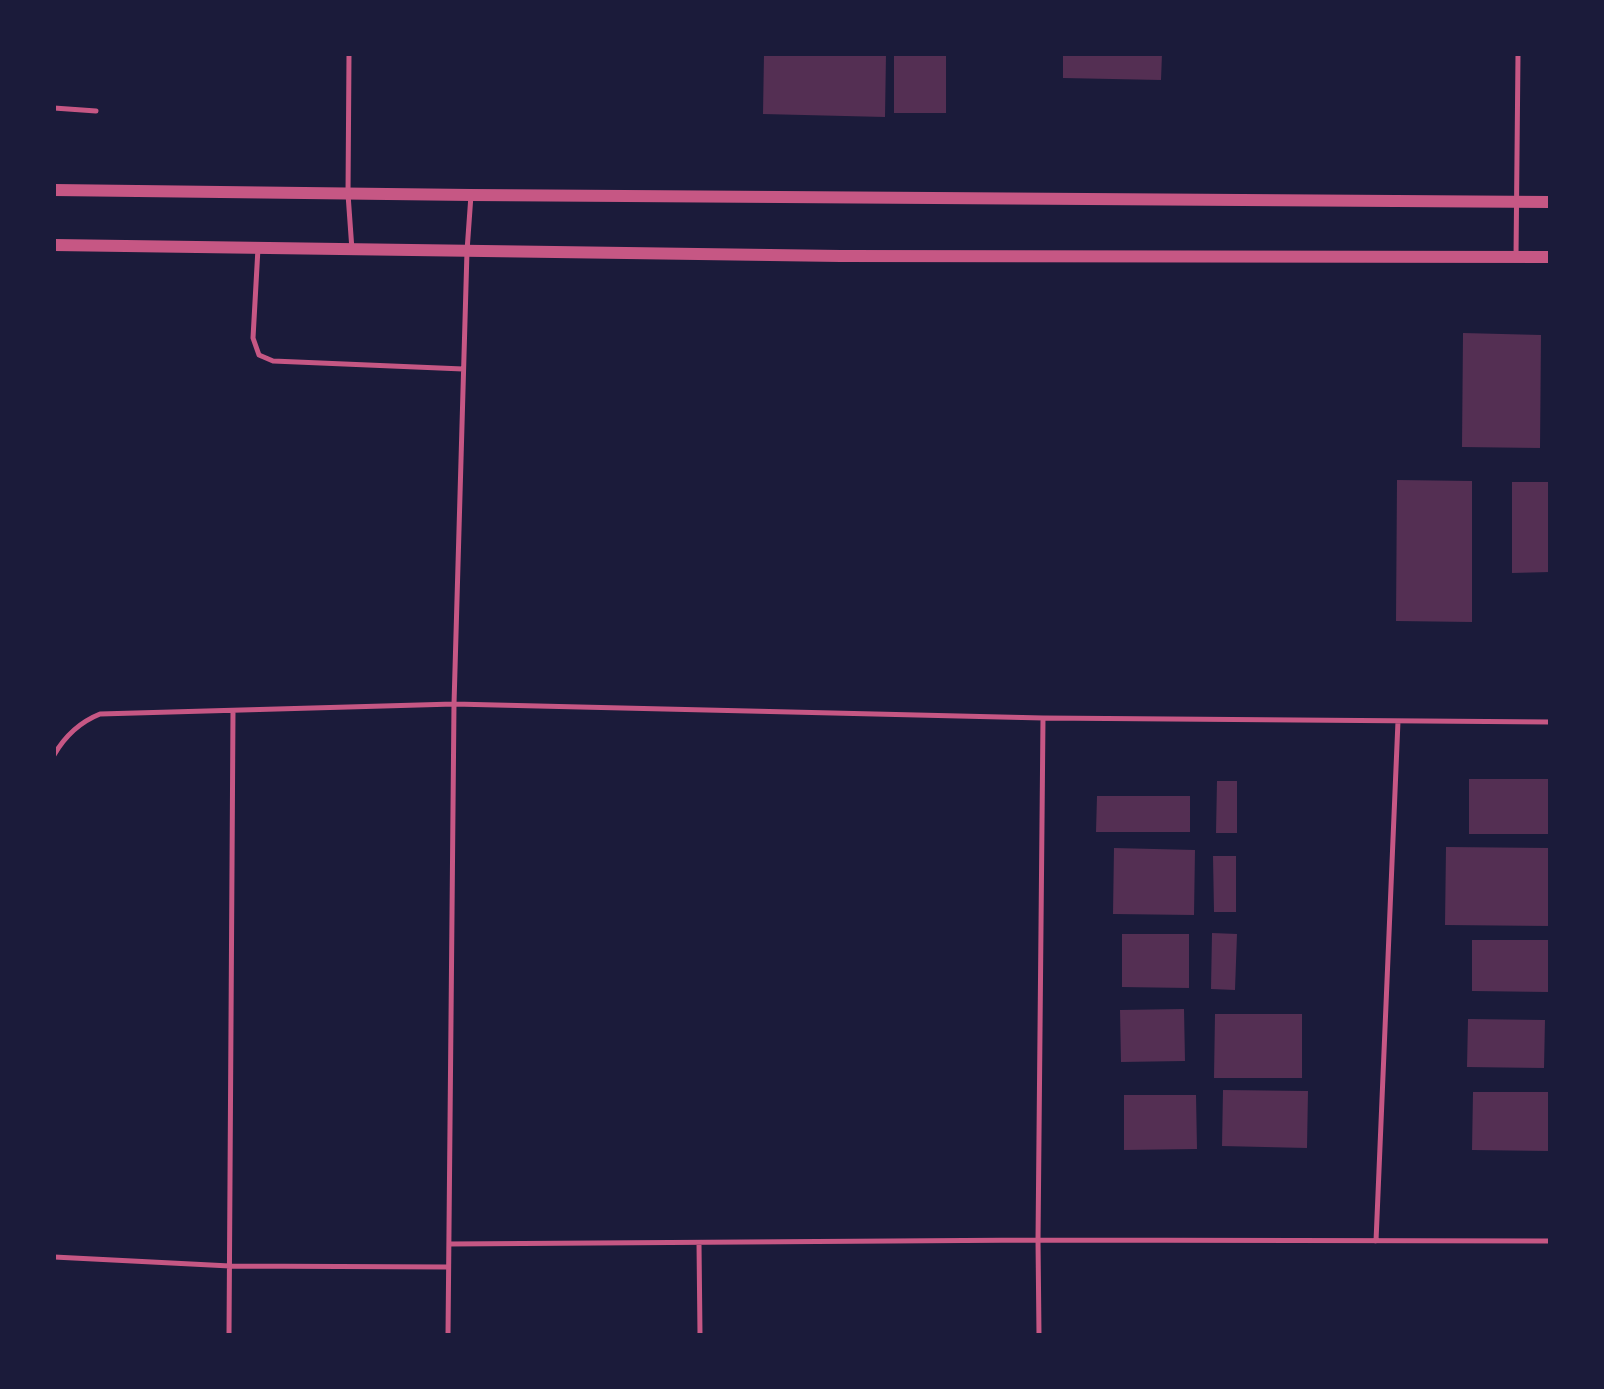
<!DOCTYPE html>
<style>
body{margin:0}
#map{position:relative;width:1604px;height:1389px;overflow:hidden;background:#1b1b3a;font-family:Montserrat,sans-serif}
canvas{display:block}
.frame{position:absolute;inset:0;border:56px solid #1b1b3a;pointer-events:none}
</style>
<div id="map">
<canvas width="1604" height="1389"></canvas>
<div class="frame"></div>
</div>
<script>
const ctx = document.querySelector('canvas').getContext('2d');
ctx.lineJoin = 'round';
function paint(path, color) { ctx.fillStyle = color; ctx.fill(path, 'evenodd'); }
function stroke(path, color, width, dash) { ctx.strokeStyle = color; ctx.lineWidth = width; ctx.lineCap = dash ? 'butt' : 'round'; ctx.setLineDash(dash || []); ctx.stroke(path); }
paint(new Path2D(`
 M764,54h122l-1,63 -122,-3z
 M894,54h52v59h-52z
 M1063,54h99l-1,26 -98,-2z
 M1463,333l78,2 -1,113 -78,-1z
 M1397,480l75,1v141l-76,-1z
 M1512,482h38v90l-38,1z
 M1469,779h81v55h-81z
 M1217,781h20v52h-21z
 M1097,796h93v36h-94z
 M1446,847l104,1v78l-105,-1z
 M1114,848l81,2 -1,65 -81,-1z
 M1213,856h23v56h-22z
 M1212,933l25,1 -2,56 -24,-1z
 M1122,934h67v54l-67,-1z
 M1472,940h77l-1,52 -76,-1z
 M1184,1009l1,52 -64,1 -1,-52z
 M1215,1014h87v64h-88z
 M1468,1019l77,1 -1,48 -77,-1z
 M1223,1090l85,1 -1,57 -85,-2z
 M1473,1092h77v59l-78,-1z
 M1124,1095h72l1,54 -73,1z`), '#542f53');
stroke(new Path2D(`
 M349,54l-1,140 4,56
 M54,108l42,3
 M258,248l-5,90 6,17 14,6 190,8
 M1516,257l2,-203
 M54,755c11,-19 26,-33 46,-41l354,-10 589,14 507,4
 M1376,1241l22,-520
 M699,1243l1,92
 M449,1244l589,-4 512,1
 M54,1257l176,9 218,1
 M229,1335l4,-624
 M448,1335l6,-631 13,-453 4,-56
 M1039,1335l-1,-95 5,-522`), '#c65784', 5);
stroke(new Path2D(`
 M54,190l417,5 1079,7
 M54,245l787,11 709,1`), '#c65784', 12);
</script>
